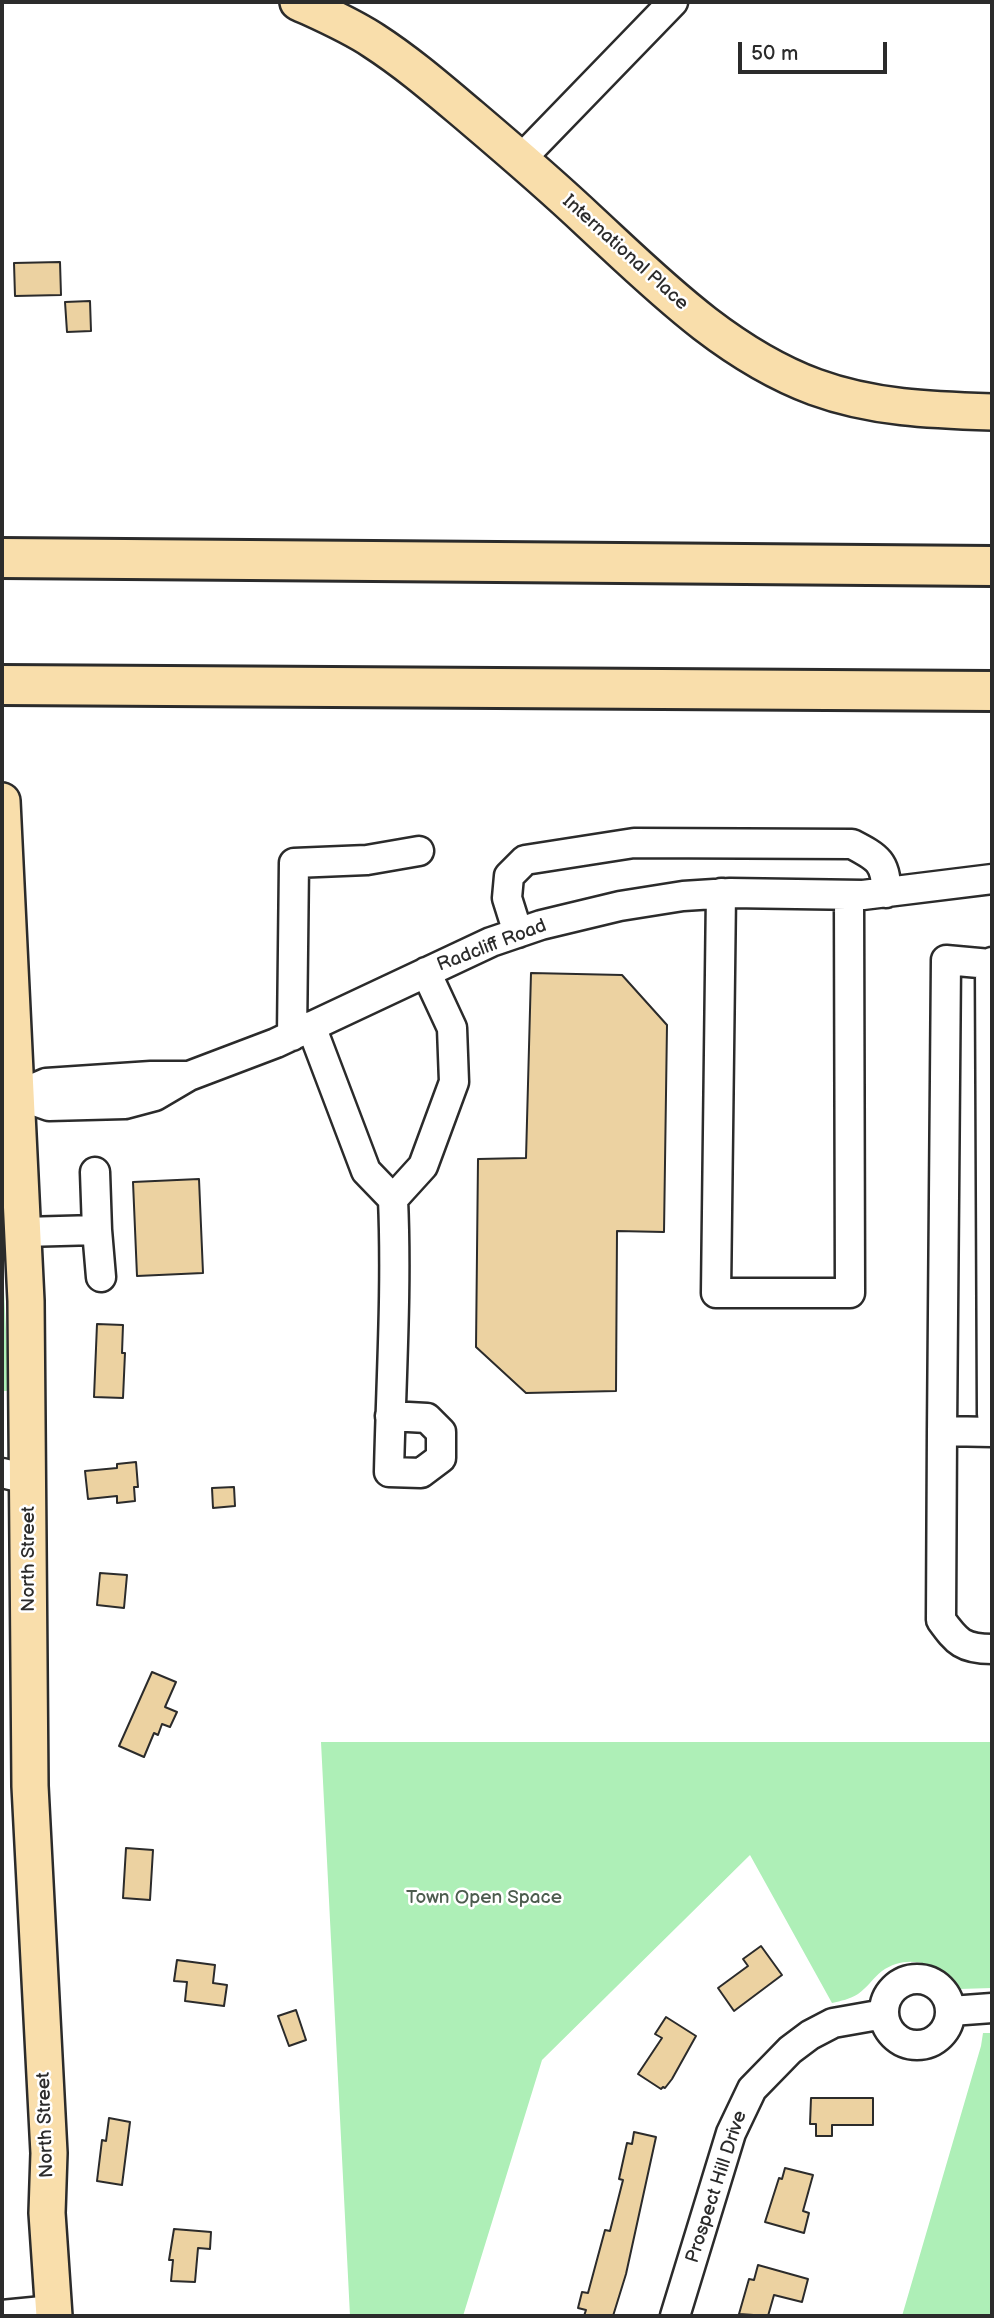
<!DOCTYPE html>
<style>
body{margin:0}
#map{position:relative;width:994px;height:2318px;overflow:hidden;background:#fff;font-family:"Balsamiq Sans",sans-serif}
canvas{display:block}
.frame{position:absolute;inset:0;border:4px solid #2b2b2b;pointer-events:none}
.scale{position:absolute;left:738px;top:42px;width:149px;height:32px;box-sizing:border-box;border:4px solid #2b2b2b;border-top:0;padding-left:9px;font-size:21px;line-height:24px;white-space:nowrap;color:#2b2b2b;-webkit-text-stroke:5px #fff;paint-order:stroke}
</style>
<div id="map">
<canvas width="994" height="2318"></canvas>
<div class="frame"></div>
<div class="scale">50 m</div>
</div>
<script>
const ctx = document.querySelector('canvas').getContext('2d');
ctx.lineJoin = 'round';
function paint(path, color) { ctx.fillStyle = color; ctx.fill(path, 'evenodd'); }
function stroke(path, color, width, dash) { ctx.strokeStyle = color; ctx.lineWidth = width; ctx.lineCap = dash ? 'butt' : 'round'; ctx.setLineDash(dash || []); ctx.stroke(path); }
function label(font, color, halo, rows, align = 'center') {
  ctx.font = font + ' "Balsamiq Sans",sans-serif'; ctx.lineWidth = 5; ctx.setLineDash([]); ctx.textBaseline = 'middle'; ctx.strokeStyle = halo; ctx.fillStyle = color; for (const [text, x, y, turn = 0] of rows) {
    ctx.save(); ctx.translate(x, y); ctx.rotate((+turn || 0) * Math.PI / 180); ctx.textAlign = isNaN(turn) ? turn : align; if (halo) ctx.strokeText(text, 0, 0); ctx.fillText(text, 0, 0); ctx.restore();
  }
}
paint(new Path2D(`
 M2,1250l7,141h-7z
 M321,1742h671v246l-33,1c-16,-25 -51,-37 -77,-18 -9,7 -15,17 -24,23 -8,5 -17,7 -26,9l-82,-148 -208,205 -79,256h-113z
 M983,2033h9v283h-90l79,-270z`), '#aeefb7');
const building = new Path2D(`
 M60,262l1,33 -46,1 -1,-33z
 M90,301l1,30 -24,1 -2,-30z
 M531,973l91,2 45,50 -3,207 -47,-1 -1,160 -90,2 -50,-46 2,-188 48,-1z
 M199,1179l4,94 -66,3 -4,-94z
 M97,1324l26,1 -1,28h3l-2,45 -29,-1z
 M136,1462l2,25h-4l1,14 -18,2v-7l-29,3 -3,-28 32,-3v-4z
 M234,1487l1,19 -22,2 -1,-20z
 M100,1573l27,2 -3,33 -27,-3z
 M152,1672l24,10 -11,25 12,5 -7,15 -8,-3 -4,11 -4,-2 -10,24 -25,-11z
 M126,1848l27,2 -3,50 -27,-2z
 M761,1946l21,29 -48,36 -16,-23 30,-22 -5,-7z
 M177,1960l38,5 -2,18 14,2 -3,21 -39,-5 2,-19 -13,-1z
 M296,2010l10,30 -17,6 -11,-30z
 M666,2017l30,19 -24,43 -7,9 -2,-1 -2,2 -23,-15 24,-36 -7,-4z
 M811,2098h62v27h-41v11h-16v-12h-6z
 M109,2118l21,4 -8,63 -25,-4 5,-41 4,1z
 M634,2132l22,5 -30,137 -13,42h-29l2,-6 -8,-2 4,-16 6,1 17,-63 5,1 13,-51 -4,-1 8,-36 5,1z
 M785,2168l28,7 -10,36 6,2 -5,20 -39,-11 14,-44 3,1z
 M174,2229l37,3 -1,17 -12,-1 -3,34 -24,-1 2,-21h-4z
 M758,2265l50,14 -6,23 -28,-7 -6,21 -29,-2 10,-35 5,1z`);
paint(building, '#ecd2a1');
stroke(building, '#2b2b2b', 2);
const minor = new Path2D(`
 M520,160l153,-158
 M721,893l-5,400h134l-1,-398
 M518,933l-11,-35 2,-22 16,-16 109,-17 218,1c25,13 35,18 34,49
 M990,964l2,450
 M311,1026l55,145 27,28
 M292,1036l2,-173 73,-3 52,-9
 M18,1095l31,11 76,-2 30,-8 34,-20 87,-33 215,-101 50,-17 79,-19 63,-10 47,-3 133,2 129,-16
 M18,1095l28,-12 105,-7h35
 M97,1230l4,47
 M23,1232l74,-2 -2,-58
 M390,1416l37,2 14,14v26l-20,15 -32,-1c2,-91 8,-183 4,-273l30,-33 31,-84 -2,-54 -26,-56
 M942,1431l4,-471 44,4 2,-2
 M992,1432l-50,-1 -1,189c16,22 22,29 51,29
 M2,1473l26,6
 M884 2012a33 33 0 1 1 66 0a33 33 0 1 1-66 0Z
 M951,2011l41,-3
 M2,2315l51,-5
 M675,2316l56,-183 21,-44 38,-39 20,-15 23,-12 51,-9`);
const major = new Path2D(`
 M298,2c26,12 52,23 76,39 34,22 65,49 96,75 40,34 81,69 119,105 68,63 137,133 226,166 57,21 116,23 177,25
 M2,801l24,500 4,485 19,367 -2,60 7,103`);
const highway = new Path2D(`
 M2,558l990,8
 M2,685l990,6`);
stroke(minor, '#2b2b2b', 33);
stroke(major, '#2b2b2b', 40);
stroke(highway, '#2b2b2b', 44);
stroke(minor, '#fff', 28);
stroke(major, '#f9deab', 35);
stroke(highway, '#f9deab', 38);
label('19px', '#2b2b2b', '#fff', [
 ["International Place",625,253,42],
 ["Radcliff Road",492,946,-21],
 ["North Street",29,1559,-90],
 ["North Street",46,2125,-92],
 ["Prospect Hill Drive",717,2187,-72]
]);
label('19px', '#4c5c4e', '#fff', [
 ["Town Open Space",484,1898]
]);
</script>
